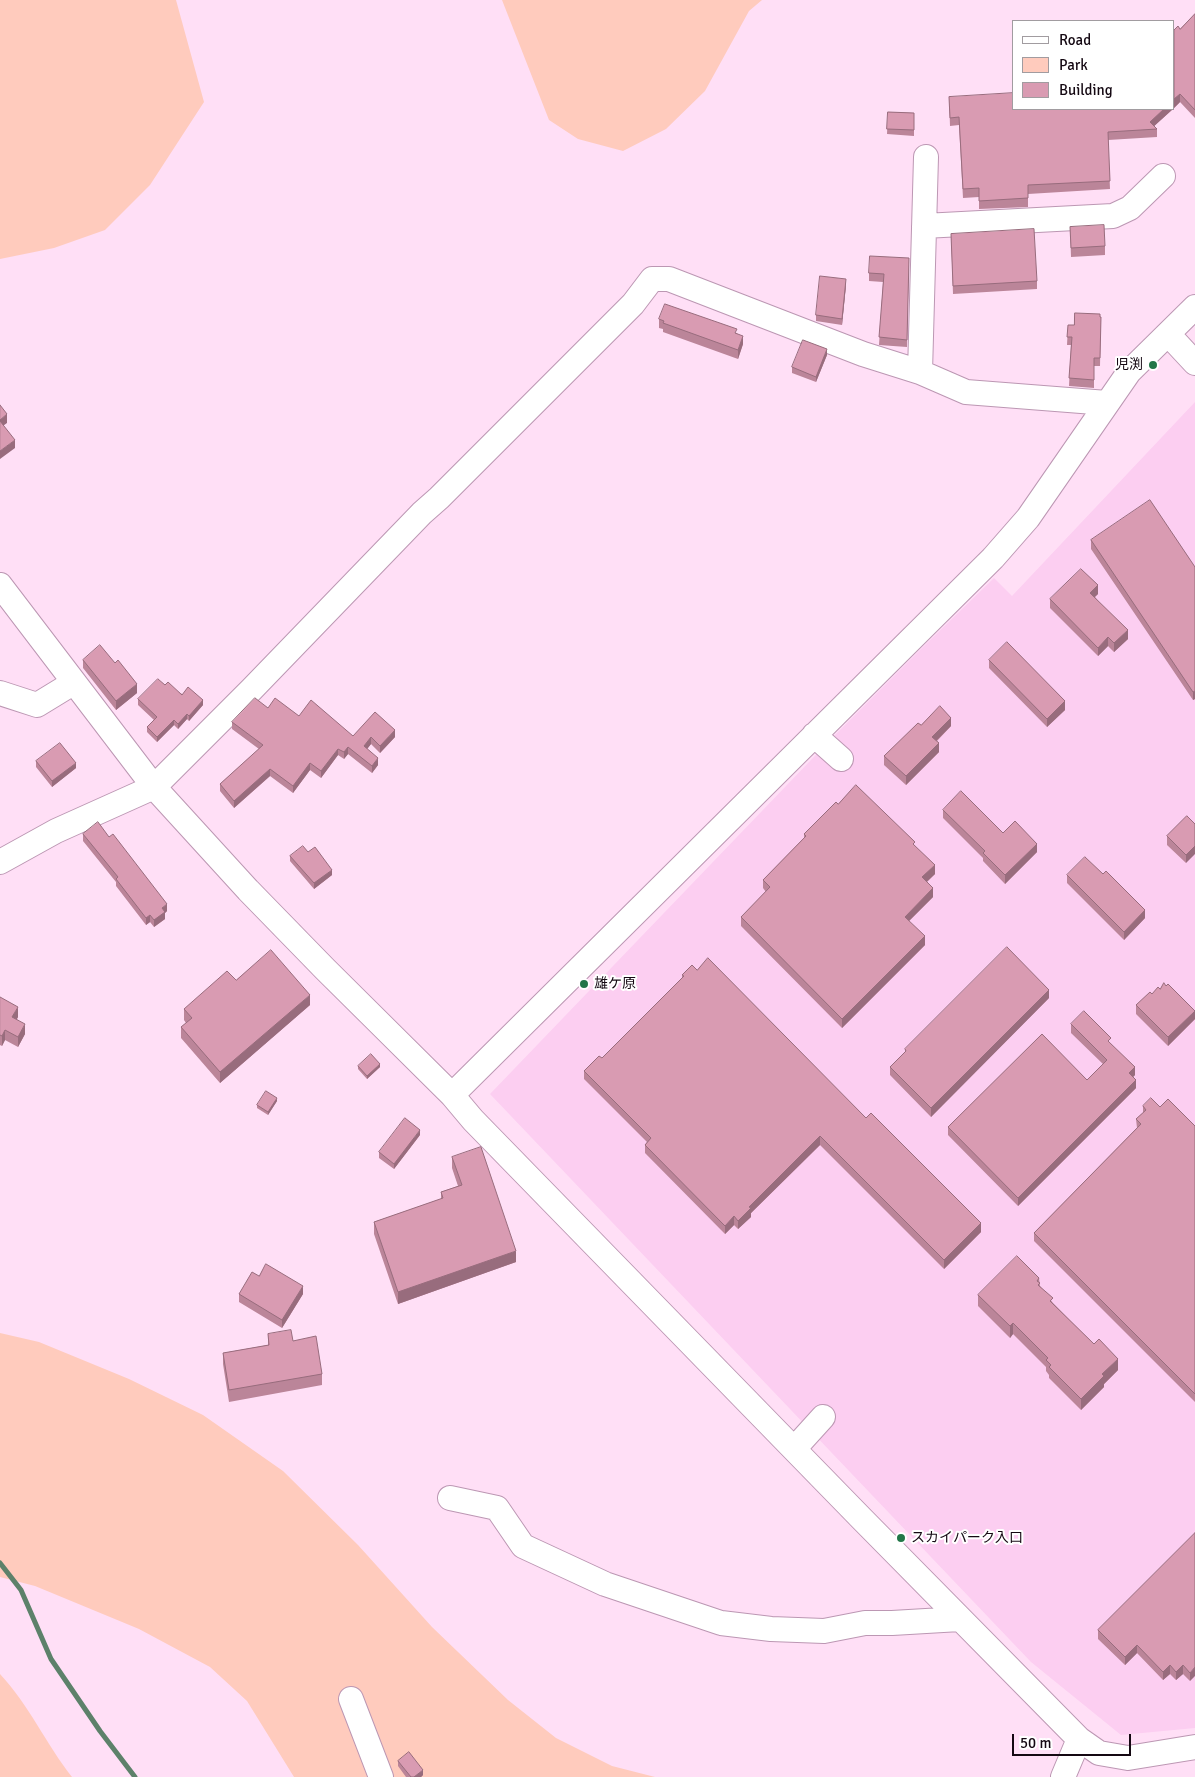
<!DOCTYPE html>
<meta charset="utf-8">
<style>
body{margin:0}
#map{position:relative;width:1195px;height:1777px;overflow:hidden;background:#ffdff6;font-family:Signika,sans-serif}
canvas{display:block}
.legend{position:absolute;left:1012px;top:20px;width:162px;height:90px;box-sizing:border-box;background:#fff;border:1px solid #a19ca0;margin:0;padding:6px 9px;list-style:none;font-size:15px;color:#140812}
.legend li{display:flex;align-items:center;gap:10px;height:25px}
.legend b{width:25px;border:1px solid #a19ca0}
.scale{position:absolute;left:1012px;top:1734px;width:119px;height:22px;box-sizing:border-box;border:2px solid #140812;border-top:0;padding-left:6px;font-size:15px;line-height:18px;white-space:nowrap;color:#140812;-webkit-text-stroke:4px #fff;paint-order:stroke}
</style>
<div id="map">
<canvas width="1195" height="1777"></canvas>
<ul class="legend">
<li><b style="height:6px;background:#fff"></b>Road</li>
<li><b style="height:14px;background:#ffcbbd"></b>Park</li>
<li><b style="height:14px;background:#d99bb2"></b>Building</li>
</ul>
<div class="scale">50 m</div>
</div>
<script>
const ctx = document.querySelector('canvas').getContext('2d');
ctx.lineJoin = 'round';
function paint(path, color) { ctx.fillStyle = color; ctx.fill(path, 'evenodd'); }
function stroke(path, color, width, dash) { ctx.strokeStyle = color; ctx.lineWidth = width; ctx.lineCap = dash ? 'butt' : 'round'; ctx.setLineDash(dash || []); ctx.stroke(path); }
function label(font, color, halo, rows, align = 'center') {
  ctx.font = font + ' Signika,"Noto Sans JP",sans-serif'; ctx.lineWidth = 4; ctx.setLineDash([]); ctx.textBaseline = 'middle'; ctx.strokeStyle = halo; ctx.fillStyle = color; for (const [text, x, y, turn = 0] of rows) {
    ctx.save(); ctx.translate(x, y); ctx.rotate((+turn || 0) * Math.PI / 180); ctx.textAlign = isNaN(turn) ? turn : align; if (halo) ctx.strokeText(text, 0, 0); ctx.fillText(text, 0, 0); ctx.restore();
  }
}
paint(new Path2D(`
 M1195,402v1326l-74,7 -90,-73 -541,-568 345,-359 89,-89 70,-68 18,18z`), '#fccef1');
paint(new Path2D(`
 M0,0h176l28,102 -54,83 -45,45 -51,18 -54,11z
 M502,0h260l-13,11 -44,80 -39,38 -43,22 -45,-12 -29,-19z
 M0,1333l39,9 90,37 74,36 80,56 75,74 74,82 76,73 48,38 56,28 43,11h-361l-47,-76 -37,-34 -71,-38 -104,-43 -35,-9z
 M0,1674c29,31 46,70 72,103h-72z`), '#ffcbbd');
stroke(new Path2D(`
 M0,1563l21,27 30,69 49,72 35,46`), '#5d816a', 5);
const minor = new Path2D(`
 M924,226l189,-10 17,-8 33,-32
 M1168,334l27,29
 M920,372l6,-215
 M0,585l154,202 94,103 77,79 127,126 21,25 389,399 217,220 20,14 29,5 67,-11
 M0,693l37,12 36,-22
 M814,735l27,24
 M0,862l56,-31 98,-44 98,-98 170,-176 17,-15 194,-194 19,-25h17l194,75 57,18 46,20 141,11
 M452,1095l541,-537 35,-40 101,-146 66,-65
 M794,1449l29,-32
 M450,1498l47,10 26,38 82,38 116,39 50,6 53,2 41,-8h27l68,-4
 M351,1699l30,78
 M1063,1777l16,-38`);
stroke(minor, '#bc97b3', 26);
stroke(minor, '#fff', 24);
paint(new Path2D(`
 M1195,14v104l-15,-16 -6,6v-78l6,-1z
 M949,97l224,12 -19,17 3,3v8l-49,3 2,49 -82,5v13l-49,2v-12l-16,1 -4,-73 -9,1z
 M888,112l26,1v23l-27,-2z
 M1070,227l35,19v9l-34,2z
 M951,234l86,47v8l-84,5z
 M909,258l-2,89 -28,-2 4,-63 -14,-1v-8z
 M846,285l-4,40 -26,-4v-6z
 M1100,317h1l-1,49h-6v22l-25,-2 2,-41h-4l1,-20h6z
 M659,319l78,14 6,11 -5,15 -75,-27v-3l-4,-1z
 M827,355l-11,27 -24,-9v-6z
 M1091,540l104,27v132l-2,1 -102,-151z
 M1098,594l-3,3 33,42 -14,13 -6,-6 -10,10 -48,-48v-9z
 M83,660l54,33 -21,17 -33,-42z
 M989,660l76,50 -18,17 -58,-59z
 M165,685l38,20 -14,16 -2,-2 -9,10 -4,-4 -17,17 -10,-10v-5l7,-7 -16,-15v-6z
 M268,708l31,8 54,20 42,1 -15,16 -9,-9 -4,5 11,16 -6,8 -24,-19 -4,5 -6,-4 -17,23 -11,-8 -17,23 -23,-17 -36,32 -14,-17v-7l39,-35 -27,-20v-7z
 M921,725l30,1 -14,15 2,11 -33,33 -22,-20v-9z
 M36,761l40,7 -24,19 -16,-20z
 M838,804l77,42 20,28 -8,8 6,15 -24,24 16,24 -83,83 -101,-102v-9l25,-25 -3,-4v-8l41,-42v-4z
 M943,810l60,23 34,19 -32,32 -22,-23v-3l-40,-40z
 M1187,816l-1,47 -19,-18v-9z
 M83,834l84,77 -2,2v6l-11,8 -4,-5 -4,3 -30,-39v-4l-33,-41z
 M308,852l24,23 -18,14 -24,-28v-5z
 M1067,875l78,43 -21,22 -57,-57z
 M682,975l184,143 115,114 -37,37 -124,-124 -69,68v4l-13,12 -4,-4 -9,9 -80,-81v-8l2,-3 -63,-63v-8l18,-13 80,-80z
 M236,980l74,25 -90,78 -39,-45v-11l5,-4 -2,-3v-11z
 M1166,986l29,33 -27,27 -32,-32v-9l24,-16z
 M0,997l18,20 -1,2 8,15 -7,13 -13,-7 -3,6 -2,-1z
 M1049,998l-118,119 -41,-42v-8l15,-15v-3z
 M1071,1024l40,20 24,31 -2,2 3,11 -118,118 -70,-71v-8l139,-47 16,-16 -32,-31z
 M358,1066l22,1 -13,12 -9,-10z
 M277,1101l-9,14 -11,-7v-3z
 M1143,1106l17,1 35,19v276l-161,-161v-8l103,-105 -1,-9 7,-6z
 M420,1135l-26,34 -15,-11v-6z
 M452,1157l64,105 -118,42 -24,-70v-12l67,-23v-7l17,-6 -6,-18z
 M259,1276l44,18 -21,34 -43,-26v-8z
 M1039,1278l1,8 13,17 65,67 -14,14v3l-23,23 -32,-32v-3l-3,-4v-4l-33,-33 -3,4 -32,-32v-11z
 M268,1334l25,7 29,33v11l-93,17 -6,-38v-11l45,-8z
 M1195,1533l-5,148 -7,-7 -7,6 -6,-6 -7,6 -26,-27 -12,12 -27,-26v-9z
 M398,1761l25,14 -2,2h-15l-8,-11z`), '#bb8599');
paint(new Path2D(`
 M1180,94v8l-6,6v-9z
 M1164,109h9l-22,20 -1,-7z
 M846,279v6l-4,40v-6z
 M743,336v8l-5,15v-9z
 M827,349v6l-11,27v-5z
 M7,414v9l-7,5v-8z
 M15,440v8l-15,11v-8z
 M1098,585v9l-8,7v-8z
 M1128,630v9l-14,13v-9z
 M1108,637v9l-10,10v-8z
 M137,684v9l-21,17v-9z
 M1195,691v8l-2,1v-8z
 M203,700v5l-14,16v-5z
 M1065,701v9l-18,17v-8z
 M187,714v5l-9,10v-5z
 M951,718v8l-19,19v-8z
 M174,720v5l-17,17v-5z
 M395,730v7l-15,16v-7z
 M371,737v7l-7,9v-7z
 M939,743v9l-33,33v-9z
 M348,747v7l-4,5v-7z
 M338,749v6l-17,23v-7z
 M378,758v7l-6,8v-7z
 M76,763v5l-24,19v-6z
 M310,763v7l-17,23v-7z
 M270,769v7l-36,32v-7z
 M1037,844v8l-32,32v-9z
 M1195,846v8l-9,9v-8z
 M935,865v9l-13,12v-9z
 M332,870v5l-18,14v-6z
 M933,888v9l-28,28v-8z
 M167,904v7l-2,2v6l-11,8v-7l8,-12z
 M1145,910v8l-21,22v-8z
 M150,915v7l-4,3v-7z
 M925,936v9l-83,83v-9z
 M1049,990v8l-118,119v-9z
 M310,995v10l-90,78v-11z
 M18,1007v10l-6,10v-10z
 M1195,1011v8l-27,27v-9z
 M25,1024v10l-7,13v-10z
 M5,1030v10l-3,6v-10z
 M380,1064v3l-13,12v-3z
 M1135,1067v8l-6,6v-8z
 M1136,1080v8l-118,118v-8z
 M277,1098v3l-9,14v-3z
 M420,1130v5l-26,34v-5z
 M820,1136v9l-69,68v4l-13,12v-8l11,-14z
 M734,1216v9l-9,9v-8z
 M981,1223v9l-37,37v-9z
 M516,1251v11l-118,42v-12z
 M303,1286v8l-21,34v-8z
 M1013,1323v11l-3,4v-12z
 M1118,1359v11l-14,14v3l-23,23v-11l21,-25z
 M1137,1645v8l-12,12v-8z
 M1170,1665v9l-7,6v-8z
 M1183,1665v9l-7,6v-8z
 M1195,1667v9l-5,5v-8z
 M423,1770v5l-2,2h-7z`), '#986c7d');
const building = new Path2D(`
 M1195,14v96l-15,-16 -6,5v-69l4,-4 2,3z
 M1014,93v16h150l-14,13 7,7 -49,3 2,49 -82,4v13l-49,3v-13l-16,1 -4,-72 -9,1 -1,-21z
 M888,112l26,1v17l-27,-1z
 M1104,225l1,21 -34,2 -1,-21z
 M1034,229l3,52 -84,5 -2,-52z
 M870,256l39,2 -2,82 -28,-3 5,-63 -15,-1z
 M820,276l26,3 -4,40 -26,-4z
 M665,304l72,25 -2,4 8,3 -5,14 -75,-27 1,-2 -5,-2z
 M1075,313l25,1v3h1l-1,41h-6v22l-25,-2 3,-41h-5l1,-12h6z
 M803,340l24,9 -11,28 -24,-10z
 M0,405l7,9 -7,6z
 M0,421l15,19 -15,11z
 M1150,500l45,67v124l-2,1 -102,-152z
 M1081,569l17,16 -8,8 38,37 -14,13 -6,-6 -10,11 -48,-49z
 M1007,642l58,59 -18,18 -58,-59z
 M100,645l15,18 3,-3 19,24 -21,17 -33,-41z
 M158,679l7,6 3,-3 14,13 6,-8 15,13 -14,16 -2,-2 -9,10 -4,-4 -17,17 -10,-10 10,-10 -19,-18z
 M255,698l13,10 7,-10 24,18 12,-16 42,36 22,-24 20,18 -15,16 -9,-9 -7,9 14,12 -6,8 -24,-19 -4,5 -6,-3 -17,22 -11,-8 -17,23 -23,-17 -36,32 -14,-17 43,-39 -31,-23z
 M940,706l11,12 -19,19 7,6 -33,33 -22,-20 34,-33 3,2z
 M60,743l16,20 -24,18 -16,-20z
 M856,785l59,57 -2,2 22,21 -13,12 11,11 -28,29 20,19 -83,83 -101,-102 29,-30 -7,-7 43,-44 -2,-2 32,-32 2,2z
 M961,791l42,42 12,-12 22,23 -32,31 -22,-22 2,-2 -42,-41z
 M1187,816l8,8v22l-9,9 -19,-19z
 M98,822l11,15 4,-3 54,70 -5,4 3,4 -11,8 -4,-5 -4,3 -30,-39 2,-2 -35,-43z
 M303,846l5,6 7,-5 17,23 -18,13 -24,-27z
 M1085,857l18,17 3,-3 39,39 -21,22 -57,-57z
 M1007,947l42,43 -118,118 -41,-41 16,-16 -1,-2z
 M271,950l39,45 -90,77 -39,-45 11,-9 -8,-9 43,-38 9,9z
 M708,958l158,160 5,-5 110,110 -37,37 -124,-124 -71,71 2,1 -13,13 -4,-5 -9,10 -80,-81 6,-7 -67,-67 15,-15 3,2 82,-82 -2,-1 10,-10 5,5z
 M1164,983l2,3 2,-2 27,27 -27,26 -32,-32 14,-13 2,2 6,-7 2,2z
 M0,997l18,10 -6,10 13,7 -7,13 -13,-7 -3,6 -2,-1z
 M1084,1011l27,27 -3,3 27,26 -6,6 7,7 -118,118 -70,-71 94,-93 45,46 20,-20 -36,-36z
 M371,1054l9,10 -13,12 -9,-10z
 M266,1091l11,7 -9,14 -11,-7z
 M1151,1098l9,9 8,-8 27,27v268l-161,-161 107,-109 -5,-5 10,-9 -3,-4z
 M405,1118l15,12 -26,34 -15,-12z
 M481,1147l35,104 -118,41 -24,-70 69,-24 -2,-6 21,-7 -10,-28z
 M1017,1256l22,22 -2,3 3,2 -2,2 15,13 -3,3 44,43 5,-5 19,20 -16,15 2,2 -23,23 -32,-32 2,-2 -5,-5 2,-2 -35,-35 -3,3 -32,-31z
 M266,1264l37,22 -21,34 -43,-26 13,-22 7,4z
 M291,1330l2,11 23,-5 6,38 -93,16 -6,-37 46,-8 -1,-11z
 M1195,1533v134l-5,6 -7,-8 -7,7 -6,-7 -7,7 -26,-27 -12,12 -27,-27z
 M409,1752l14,18 -9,7h-3l-13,-16z`);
paint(building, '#d99bb2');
stroke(building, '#986c7d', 1);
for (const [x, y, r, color] of [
 [1153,365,5,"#227648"],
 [584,984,5,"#227648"],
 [901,1538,5,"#227648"]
]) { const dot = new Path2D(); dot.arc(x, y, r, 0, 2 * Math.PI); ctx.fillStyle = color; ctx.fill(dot); stroke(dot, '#fff', 2); }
label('14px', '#140812', '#fff', [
 ["児渕",1143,365,"right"],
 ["雄ケ原",594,984],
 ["スカイパーク入口",911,1538]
], 'left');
</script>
